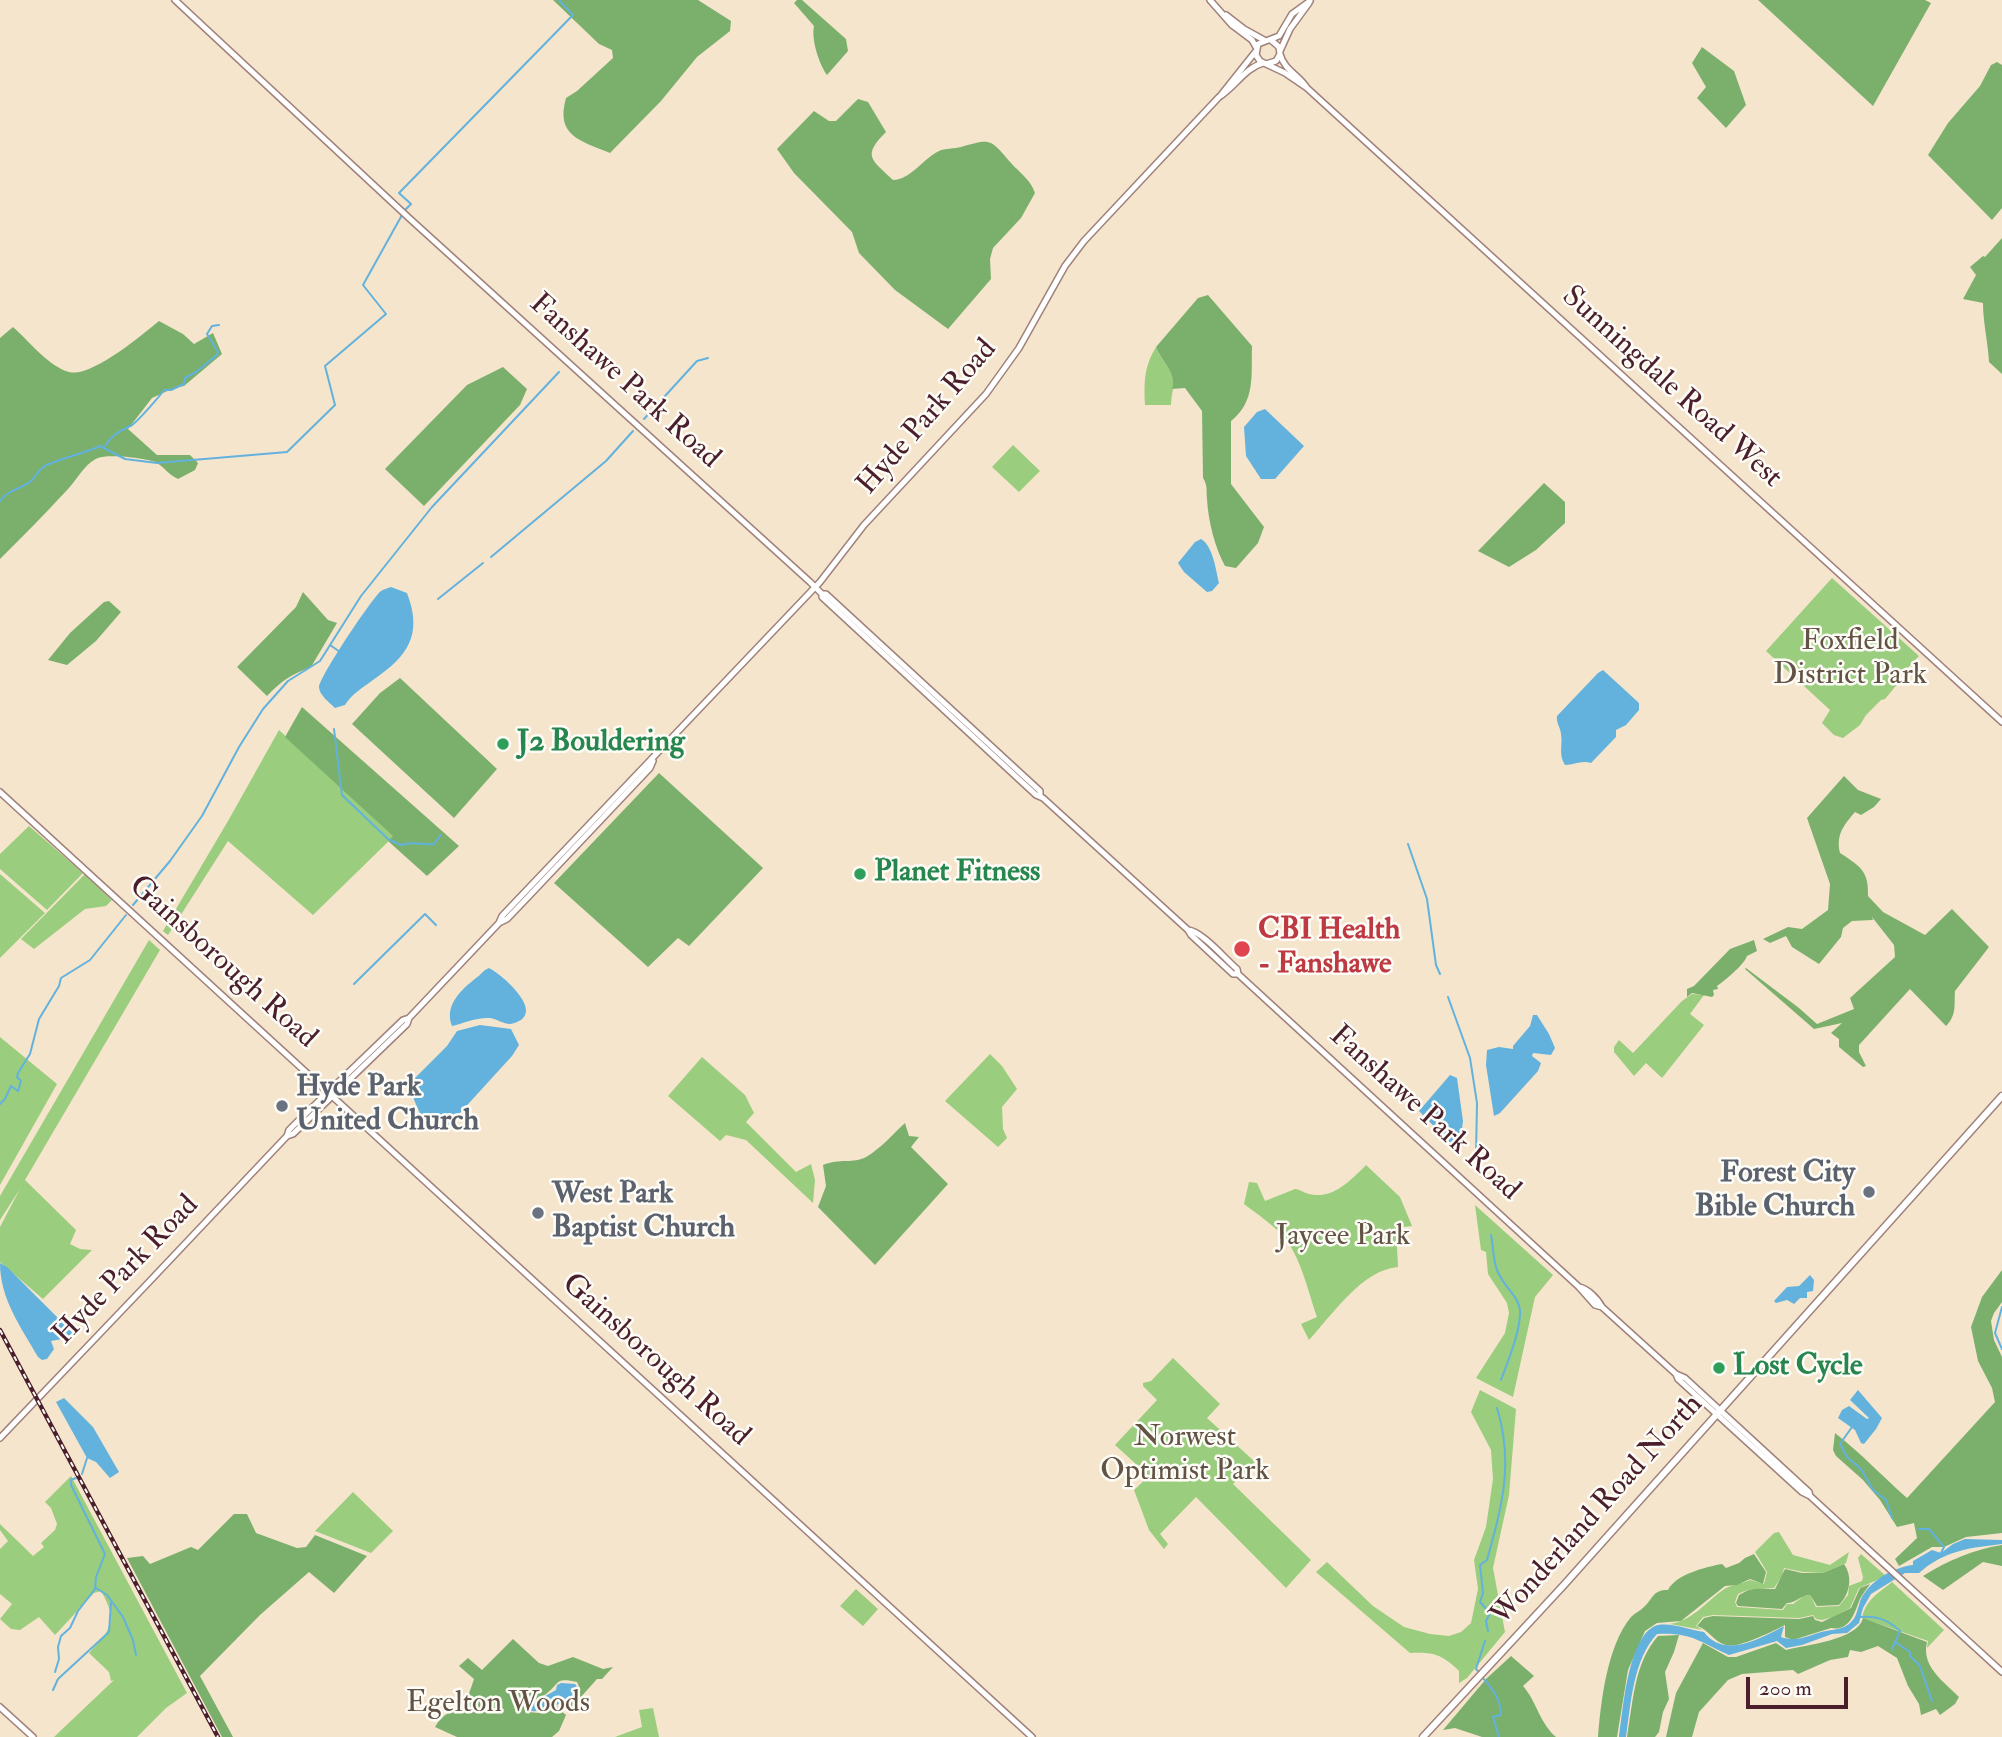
<!DOCTYPE html>
<style>
body{margin:0}
#map{position:relative;width:2002px;height:1737px;overflow:hidden;background:#f6e5cd;font-family:"IM FELL Double Pica",serif}
canvas{display:block}
.scale{position:absolute;left:1746px;top:1677px;width:102px;height:32px;box-sizing:border-box;border:4px solid #4a1f2b;border-top:0;padding-left:9px;font-size:21px;line-height:24px;white-space:nowrap;color:#4a1f2b;-webkit-text-stroke:5px #fdfcf7;paint-order:stroke}
</style>
<div id="map">
<canvas width="2002" height="1737"></canvas>
<div class="scale">200 m</div>
</div>
<script>
const ctx = document.querySelector('canvas').getContext('2d');
ctx.lineJoin = 'round';
function paint(path, color) { ctx.fillStyle = color; ctx.fill(path, 'evenodd'); }
function stroke(path, color, width, dash) { ctx.strokeStyle = color; ctx.lineWidth = width; ctx.lineCap = dash ? 'butt' : 'round'; ctx.setLineDash(dash || []); ctx.stroke(path); }
function label(font, color, halo, rows, align = 'center') {
  ctx.font = font + ' "IM FELL Double Pica",serif'; ctx.lineWidth = 5; ctx.setLineDash([]); ctx.textBaseline = 'middle'; ctx.strokeStyle = halo; ctx.fillStyle = color; for (const [text, x, y, turn = 0] of rows) {
    ctx.save(); ctx.translate(x, y); ctx.rotate((+turn || 0) * Math.PI / 180); ctx.textAlign = isNaN(turn) ? turn : align; if (halo) ctx.strokeText(text, 0, 0); ctx.fillText(text, 0, 0); ctx.restore();
  }
}
paint(new Path2D(`
 M1156,347c4,11 16,23 18,33 0,7 -3,17 -3,25h-26c-1,-23 -1,-38 11,-58z
 M1013,445l27,26 -21,21 -27,-25z
 M1832,578l87,78 -17,18 -3,8 -14,17 -4,1 -15,15 -6,10 -17,13 -9,-3 -12,-12 8,-13 -64,-59z
 M279,730l115,106 -81,79 -85,-74 -60,94 -5,-4 65,-110z
 M29,826l54,47 -36,37 -47,-41v-15z
 M0,874l45,39 -45,45z
 M85,874l27,26 -6,6 -21,3 -51,40 -13,-10z
 M149,940l11,10 -135,230 51,50 -6,14 10,5 12,1 -49,49 -43,-37v-35l20,-38 -20,31v-24z
 M1692,994l12,1 -14,19 14,11 -42,53 -16,-15 -12,13 -20,-24v-5l5,-7 14,13 49,-52z
 M0,1037l57,47 -57,101z
 M990,1054l12,12 15,23 -15,18 1,22 4,9 -9,9 -53,-46z
 M702,1057l43,38 9,18 -8,9 50,50 15,-8 4,16 -2,23 -67,-63 -20,-5 -6,6 -52,-45z
 M1366,1165l34,32 12,29 -16,2 2,39c-36,3 -65,47 -89,73l-8,-16 16,-7c-9,-26 -16,-60 -34,-81 -11,-12 -26,-22 -39,-32l5,-22 8,1 8,18 30,-12c4,0 8,3 11,4 25,9 45,-13 60,-28z
 M1475,1205l78,70 -18,22 -22,100 -37,-19 29,-45 4,-20 -2,-10 -19,-29 -2,-22 -5,-2z
 M1173,1358l47,46 -13,14 48,44 -22,22 78,76 -25,28 -90,-91 -36,37 8,10 -4,5 -15,-19 -15,-40 15,-14 -34,-31 42,-45 -14,-14v-3l8,-2z
 M1480,1390l36,19 -7,86 -16,73 12,64 -38,46 -8,5v-12c-17,-17 -26,-19 -49,-18l-94,-81 11,-10 46,44 31,21 26,7 19,2 12,-4 10,-9 7,-34 -4,-29 12,-33 7,-48 -2,-29 -20,-38z
 M71,1476l116,217 -21,15 -29,29h-83l60,-57 -3,1 -2,-9 -20,-19c21,-22 30,-32 12,-62l-7,2 -39,42 -16,-18 -19,13 -9,-1 -11,-10 12,-15 -12,-10v-45l8,-8 -8,-11v-6l33,32 11,-9 -3,-4 14,-13 2,-6 -6,-16 -6,-6z
 M353,1492l40,39 -22,22 -56,-22z
 M1779,1532l14,23 37,10 19,-13 -3,11 -23,10 -20,-1 -19,-4 -2,8 -8,12c-14,1 -22,-1 -36,6l-3,8 2,5 46,3 4,-6h6l11,-8 6,-1 6,12 23,-1 9,-11 1,-9 13,-5 1,-4 -5,-19 3,-4 25,22 -27,12 -9,20 -17,9 -11,3 -6,-1 -3,-4 -14,3 -86,-3 -10,2 -7,9 7,4 -33,-6c22,-3 36,-22 53,-34 6,-5 19,-6 27,-10l14,4 3,-12 -12,-20 19,-19z
 M1892,1582l52,48 -17,18 1,-7 -66,-23c4,-19 17,-25 30,-36z
 M856,1589l22,20 -15,17 -23,-20z
 M653,1708l6,29h-44l27,-10 -3,-17z`), '#9acd7d');
paint(new Path2D(`
 M553,0h145l33,21 -1,10 -33,26 -36,44 -51,52c-29,-12 -55,-17 -44,-55l11,-7 36,-33 -1,-8 -13,-6z
 M797,0h5l44,39 2,12 -21,24c-8,-11 -16,-36 -13,-49l-20,-23z
 M1758,0h167l6,3 -58,103z
 M1702,47l32,24 12,34 -20,23 -29,-30 9,-11 -14,-24z
 M1997,62l5,3v143l-10,12 -64,-65 20,-32 32,-37 11,-21z
 M858,99l10,3 18,30c-24,24 -15,27 7,48 17,0 31,-22 46,-29 6,-3 15,-2 22,-4 31,-9 29,-8 50,16 9,10 20,17 24,30l-14,25 -28,30 -3,11 1,20 -43,50 -53,-39 -36,-37 -7,-21 -58,-59 -17,-24 37,-38 15,10h7z
 M2002,238v136l-13,-12c-1,-20 -6,-39 -6,-59l-20,-4 13,-24 -6,-8 13,-11 2,1z
 M1208,295l44,51c-1,29 4,55 -21,75v63l33,43 -6,16 -22,25 -11,-2c-10,-18 -17,-46 -18,-67 -1,-9 1,-13 -4,-21l-1,-67 -17,-23 -13,1c6,-15 -11,-28 -16,-42l42,-49z
 M159,321l24,13 11,10 19,-11 9,21 -38,32 -10,2 -22,10 -24,31 29,26h33l8,8 -3,7 -17,9c-9,-4 -13,-11 -21,-16 -10,-5 -49,-9 -59,-5 -13,5 -21,22 -30,31 -22,24 -45,47 -68,70v-221l13,-11c16,14 35,39 56,45 22,6 73,-37 90,-51z
 M503,367l24,22 -7,16 -96,101 -39,-37 82,-84z
 M1544,483l21,19v21l-29,27 -27,17 -31,-16z
 M303,592l25,28 9,3 -26,44c-19,7 -30,14 -44,29l-30,-29 59,-60z
 M109,601l12,11 -25,29 -29,24 -19,-5 22,-27 34,-31z
 M400,678l97,91 -43,49 -102,-94 28,-31z
 M302,707l157,139 -32,30 -39,-35 5,-5 -108,-99z
 M659,773l104,95 -74,78 -11,-8 -30,29 -94,-84z
 M1844,776l14,14 23,9 -7,8 -13,8 -6,-3c-12,14 -19,23 -15,41 20,13 29,18 28,43l15,16 42,23 27,-26 37,38 -34,44c-1,14 2,24 -9,35l-36,-37 -51,56v7l7,14 -3,1 -24,-20v-8l-8,-6 11,-10 -28,6 -69,-60 1,-1 53,40 18,16 37,-15 -4,-11 45,-41 -1,-12 -22,-28 1,3 -21,1 -9,7 -2,9 -22,27 -27,-17 -6,-11 -16,7 -7,-4 25,-12 14,2 26,-19 2,-26 -23,-66z
 M1754,940l3,11 -10,5c-3,9 -23,25 -30,30l1,3 -5,1 1,5 -2,2 -20,-4 -5,4v-8l7,-3 36,-37z
 M905,1123l4,13 10,1 -8,10 37,37 -73,81 -57,-58 8,-21 -3,-21c17,-7 30,-1 43,-8 14,-8 27,-23 39,-34z
 M2002,1270v32l-8,11 -3,8 3,19 8,17v176l-36,4 -22,10h-12l-33,19 -4,-7 22,-21 -3,-15 -17,4 -17,-27 -17,-20 -27,-24 -3,-6 2,-17c26,20 48,44 72,65l88,-96 -3,-14 -14,-27 -7,-34 11,-30z
 M234,1514h13l9,19 41,15 9,-1 9,-12 52,21 -33,37 -25,-21 -49,43 -60,61 33,61h-11l-95,-179 16,-2 7,8 41,-17 7,3z
 M2002,1545v21l-19,-4 -40,28 -20,-14c26,-16 49,-26 79,-31z
 M1754,1554l12,18 -3,12 -13,-5 -13,6 -12,1 -44,35 -24,2 -12,8 -17,39 -11,67h-19c3,-36 9,-91 33,-120 4,-4 9,-6 13,-10 10,-9 8,-17 24,-17 8,-16 38,-23 54,-26l4,4 13,-5 6,-5z
 M1844,1564c9,13 6,30 -5,41l-22,1 -7,-11c-9,0 -14,8 -23,8l-5,6 -44,-3 -2,-3 3,-8c15,-9 19,-6 36,-6l10,-20 17,4h21z
 M1870,1584c-4,6 -10,13 -12,20 -5,13 -10,27 -27,24l-38,12 -8,-3v-12c-12,6 -47,24 -59,20 -12,-3 -18,-16 -29,-19l7,-8 9,-2 86,3 14,-3 2,4 7,2 29,-14 9,-20z
 M1863,1618l64,24c-6,24 16,39 32,55l-4,7 -15,11 -4,-6 -15,6 -2,-11 -11,-18 -11,-28 -19,-12 -17,6 -11,-2 -2,7 -18,3 -32,14 -5,-4 -51,4 -14,6 -29,32 -7,25h-26l10,-44 27,-50 25,14h8l40,-14 10,7c19,-5 72,-10 77,-32z
 M1679,1635l-5,17 -9,20 4,27 -6,13 -4,20 -4,5h-28c6,-34 7,-74 31,-101z
 M513,1639l26,24 9,3 25,-9 30,12 10,-2 -11,12h-5l-26,29 -5,-4 14,-15 -3,-7c-23,-5 -17,2 -31,12 -5,4 -11,6 -16,9l-1,9 9,1 22,-7 1,5 5,4 -7,16 -7,6h-95l-22,-10c7,-13 15,-14 26,-22 7,-6 10,-17 13,-26l-15,-13 9,-8 14,12z
 M1511,1656l23,20 -11,10c14,16 16,36 33,51h-74l-27,-9 -12,2 43,-51z`), '#7bb06c');
paint(new Path2D(`
 M1265,409l39,37 -29,33h-14l-15,-23 -2,-29 13,-15z
 M1201,539c12,7 15,31 18,44l-7,8 -5,1 -23,-20 -6,-9 17,-21z
 M391,587l16,6c16,42 1,63 -34,87 -11,8 -21,14 -28,25l-10,3c-5,-5 -16,-13 -16,-21 1,-11 53,-89 62,-96 3,-2 7,-3 10,-4z
 M1603,670l36,33v7l-13,15 -10,5v7l-25,26c-11,-3 -16,2 -26,2 -7,-11 -2,-19 -4,-31 -1,-8 -5,-11 -4,-18l41,-43z
 M489,968c12,6 51,39 32,52 -2,1 -8,4 -11,4 -6,0 -14,-5 -20,-6 -13,-1 -26,5 -38,8 -8,-21 9,-36 24,-48 5,-3 7,-8 13,-10z
 M1533,1015h4l12,19 6,14 -4,7 -18,-2 -1,3 9,7 -3,8 -38,42 -6,3 -8,-51 1,-15 12,-3 14,2v-3l17,-20z
 M480,1025l31,4 8,16 -7,11 -63,69 -18,2c-11,-9 -16,-25 -21,-38l4,-10 33,-33 10,-15z
 M1450,1075l7,3 6,43 -4,31 -40,-41z
 M0,1263l7,4 66,66v4l-22,4 3,8 -7,10 -5,1 -4,-3c-17,-30 -38,-58 -38,-94z
 M1810,1275l4,5 -1,11 -6,1v6h-7l-6,6 -7,-4 -11,3 -2,-2 13,-14 12,-1z
 M1858,1390l24,28 -6,11 -12,15 -3,-1 -6,-13 -17,-12 4,-8 7,-4 18,13 2,-1 -19,-18z
 M64,1398l29,29 26,45 -9,6 -14,-16 -9,-4 -31,-56z
 M1965,1539l37,1v4c-32,4 -57,6 -83,29h-14l-34,21 -8,14 -4,15 -12,10 -15,1 -30,11 -16,3 -9,-7 -48,14c-29,-13 -38,-23 -72,-21 -24,26 -26,69 -31,103h-7c4,-27 9,-99 36,-111 13,-5 35,4 49,6 20,27 56,7 80,-6l-3,11c14,5 24,0 37,-4 11,-4 22,-2 31,-9 7,-6 7,-10 10,-19 5,-21 33,-38 54,-40v-4l19,-11 9,3 12,-9z
 M561,1683l14,1 4,5 -9,10h-5c-9,9 -22,13 -35,12l1,-7 25,-14 1,-5z`), '#62b2dd');
stroke(new Path2D(`
 M405,210l6,-6 -12,-11 174,-178 -14,-15
 M644,419l53,-58 11,-3
 M105,446c7,-12 16,-15 27,-21 6,-4 27,-28 32,-35h7l13,-6 1,-6 11,-6 21,-17 1,-3 -11,-18 5,-8 7,-1
 M0,501c10,-13 21,-11 32,-21 5,-5 7,-12 15,-15 17,-8 36,-11 53,-19l25,13 32,4 130,-11 48,-47 -10,-39 61,-52 -23,-29 39,-70
 M491,557l115,-96 27,-30
 M438,599l45,-36
 M330,645l10,7
 M334,729l8,66 46,44 13,6c12,-4 21,0 33,-1l7,-9
 M1408,844l19,55 9,66 4,9
 M133,905l37,-44 32,-45 37,-69 24,-38 25,-28 32,-20 41,-65 71,-89 127,-135
 M354,984l71,-70 11,11
 M1448,997l22,61 7,45 -1,52
 M0,1104l5,-5 6,-13 7,5 3,-10 -4,-4 1,-4 12,-19 9,-35 20,-33 2,-8 29,-18 36,-45
 M1491,1235c2,10 2,22 5,32 4,17 22,27 24,43 1,20 -12,51 -19,70
 M2002,1307l-7,26 7,16
 M1852,1427l-12,17 7,13 14,12 12,21 13,10 6,18
 M82,1474l5,-16
 M1919,1529h10l15,18 -3,6
 M96,1588l11,7 16,22 10,23 3,15
 M1859,1617c18,-1 28,2 41,14l-8,18
 M1488,1631l-2,-10 4,-8 -10,-11 3,-9 -3,-28 7,-5c15,-54 27,-97 10,-152
 M1895,1642l15,10v4l10,10 12,35
 M55,1672l4,-13 -1,-12 3,-11 9,-8 8,-17 17,-22 1,-12 9,-23 -34,-69v-5l5,-2
 M1479,1672l-3,-3 9,-28
 M1482,1677c10,11 19,22 19,38l-8,2 6,20
 M53,1690l5,-11 51,-47 2,-29`), '#62b2dd', 2);
const secondary = new Path2D(`
 M175,0l234,218 401,364 12,12v3l214,198 7,3 145,132 3,5 42,39h5
 M1210,0l22,25 20,15 4,7
 M1226,15l18,14 20,11
 M1271,40l8,7 1,7 -4,7 -10,3 -6,-3 -4,-6 2,-11 21,-8 13,-22 18,-13
 M1280,51l10,-22 19,-26
 M1280,54c4,16 19,21 27,34
 M1266,64l19,9 22,15 695,634
 M1221,95l35,-44
 M822,594h4l214,197v4
 M0,792l1032,945
 M499,923l8,-4 22,-23 121,-128 3,-7
 M1188,930c14,1 38,30 49,39l1,5 341,313 16,18 7,2
 M287,1136l6,-2 114,-110 2,-6 90,-95 3,-7 318,-334 44,-57 122,-131 33,-46 46,-82 19,-25 135,-144c16,-10 26,-29 44,-34
 M1579,1287c9,2 19,12 23,20l74,67 9,4 124,114 1,4
 M1676,1374l2,5 124,113 8,4 192,176
 M0,1438c96,-100 192,-201 287,-302l2,-6 8,-8 106,-102 6,-2
 M0,1707l33,30`);
const primary = new Path2D(`
 M1423,1737l140,-151 439,-490`);
stroke(secondary, '#a0827c', 8);
stroke(primary, '#a0827c', 9);
stroke(secondary, '#fff', 5);
stroke(primary, '#fff', 6);
const rail = new Path2D(`
 M0,1330l218,407`);
stroke(rail, '#4a1f2b', 4.5);
stroke(rail, '#fdfcf7', 2, [5]);
for (const [x, y, r, color] of [
 [503,744,7,"#2e9e5b"],
 [860,874,7,"#2e9e5b"],
 [1242,949,9,"#e0444e"],
 [282,1106,7,"#6b7280"],
 [1869,1192,7,"#6b7280"],
 [538,1213,7,"#6b7280"],
 [1719,1368,7,"#2e9e5b"]
]) { const dot = new Path2D(); dot.arc(x, y, r, 0, 2 * Math.PI); ctx.fillStyle = color; ctx.fill(dot); stroke(dot, '#fdfcf7', 2.5); }
label('30px', '#4a1f2b', '#fdfcf7', [
 ["Fanshawe Park Road",624,382,42],
 ["Sunningdale Road West",1671,388,42],
 ["Hyde Park Road",928,418,-49],
 ["Gainsborough Road",222,963,42],
 ["Fanshawe Park Road",1424,1114,42],
 ["Hyde Park Road",127,1271,-46],
 ["Gainsborough Road",655,1361,42],
 ["Wonderland Road North",1598,1511,-48]
]);
label('30px', '#625344', '#fdfcf7', [
 ["Foxfield",1850,643],
 ["District Park",1850,677],
 ["Jaycee Park",1343,1238],
 ["Norwest",1185,1439],
 ["Optimist Park",1185,1473],
 ["Egelton Woods",498,1705]
]);
label('bold 30px', '#27864d', '#fdfcf7', [
 ["J2 Bouldering",517,744],
 ["Planet Fitness",874,874],
 ["Lost Cycle",1733,1368]
], 'left');
label('bold 30px', '#be3a42', '#fdfcf7', [
 ["CBI Health",1258,932],
 ["- Fanshawe",1258,966]
], 'left');
label('bold 30px', '#5b616d', '#fdfcf7', [
 ["Hyde Park",296,1089],
 ["United Church",296,1123],
 ["Forest City",1855,1175,"right"],
 ["Bible Church",1855,1209,"right"],
 ["West Park",552,1196],
 ["Baptist Church",552,1230]
], 'left');
</script>
